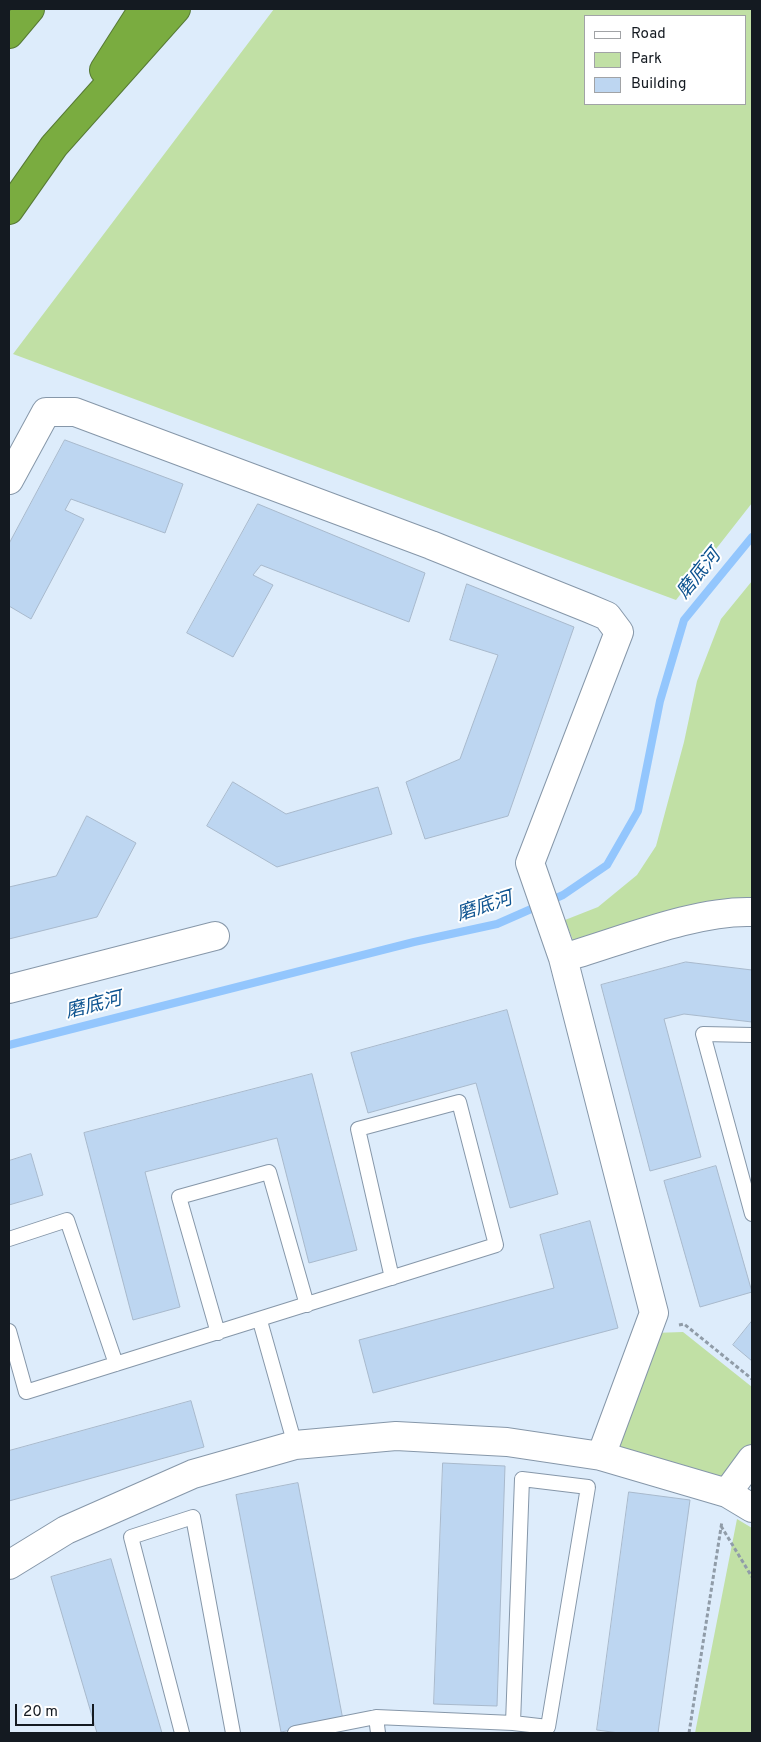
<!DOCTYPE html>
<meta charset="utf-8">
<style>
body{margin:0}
#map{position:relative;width:761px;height:1742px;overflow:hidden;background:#ddecfb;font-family:Overpass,sans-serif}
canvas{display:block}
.frame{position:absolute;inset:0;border:10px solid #141a21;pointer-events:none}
.legend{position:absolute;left:584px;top:15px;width:162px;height:90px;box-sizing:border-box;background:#fff;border:1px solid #a1a3a6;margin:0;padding:6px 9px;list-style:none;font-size:15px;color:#141a21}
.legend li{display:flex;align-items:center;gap:10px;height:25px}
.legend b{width:25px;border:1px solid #a1a3a6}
.scale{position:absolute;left:15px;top:1704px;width:79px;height:22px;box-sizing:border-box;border:2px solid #141a21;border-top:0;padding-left:6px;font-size:15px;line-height:18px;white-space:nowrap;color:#141a21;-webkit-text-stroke:4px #fff;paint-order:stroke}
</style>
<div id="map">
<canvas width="761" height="1742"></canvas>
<div class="frame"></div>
<ul class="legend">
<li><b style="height:6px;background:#fff"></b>Road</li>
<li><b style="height:14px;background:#c1e0a5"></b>Park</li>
<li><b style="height:14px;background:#bdd6f1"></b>Building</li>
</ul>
<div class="scale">20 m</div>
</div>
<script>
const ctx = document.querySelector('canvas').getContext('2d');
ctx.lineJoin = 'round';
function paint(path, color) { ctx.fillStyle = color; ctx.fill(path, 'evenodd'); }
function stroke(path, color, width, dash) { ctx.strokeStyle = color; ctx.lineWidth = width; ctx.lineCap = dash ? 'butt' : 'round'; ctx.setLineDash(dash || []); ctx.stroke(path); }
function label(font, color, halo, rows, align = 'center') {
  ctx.font = font + ' Overpass,"Noto Sans SC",sans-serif'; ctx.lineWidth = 4; ctx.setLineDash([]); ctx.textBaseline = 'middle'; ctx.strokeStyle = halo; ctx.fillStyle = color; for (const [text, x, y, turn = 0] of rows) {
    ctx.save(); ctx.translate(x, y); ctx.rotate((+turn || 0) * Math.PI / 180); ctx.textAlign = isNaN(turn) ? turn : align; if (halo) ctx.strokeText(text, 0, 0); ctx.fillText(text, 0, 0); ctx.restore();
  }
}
paint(new Path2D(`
 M274,9h478v494l-76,97 -663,-246zM585,16h160v88h-160z
 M752,581v331l-174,41 -13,-33 33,-13 39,-32 19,-29 28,-104 13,-61 24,-62z
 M683,1332l69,55v60l-29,37 -115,-33 45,-118z
 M737,1519l15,9v205h-57z`), '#c1e0a5');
stroke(new Path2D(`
 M9,1045l405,-103 83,-18 66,-29 44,-30 31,-54 22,-110 24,-81 68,-83`), '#93c6fd', 8);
const building = new Path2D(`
 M65,440l118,44 -18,49 -94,-34 -6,11 19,9 -53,100 -22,-13v-62z
 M258,504l167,69 -16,49 -148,-57 -8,10 20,10 -40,72 -46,-24z
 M467,584l107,43 -66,189 -83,23 -19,-57 54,-23 38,-104 -48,-15z
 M233,782l53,32 92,-27 14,47 -115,33 -70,-41z
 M87,816l49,27 -39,74 -88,22v-52l47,-11z
 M686,962l66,8v52l-68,-8 -20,5 37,138 -51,14 -49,-186z
 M507,1010l51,184 -48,14 -34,-125 -108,30 -17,-60z
 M312,1074l45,176 -48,13 -32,-125 -132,34 35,135 -47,13 -49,-187z
 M31,1154l12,41 -34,10v-44z
 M716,1166l36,126 -52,15 -36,-126z
 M590,1221l28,107 -245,65 -14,-53 195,-52 -14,-53z
 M752,1321v40l-19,-16z
 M191,1401l13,46 -195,54v-50z
 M443,1463l62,3 -8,240 -63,-2z
 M298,1483l45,237 -62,12 -45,-237z
 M629,1492l61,8 -32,233h-39l-22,-3z
 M111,1559l51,174h-65l-46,-156z`);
paint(building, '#bdd6f1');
stroke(building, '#a8b9cc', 1);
const lane = new Path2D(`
 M752,1035l-49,-1 49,180
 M9,1239l58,-19 49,144
 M260,1321l35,124
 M9,1331l17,61 470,-147 -37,-143 -101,27 34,149
 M218,1333l-39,-136 90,-25 38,133
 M376,1717l137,6 35,4 40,-240 -66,-8 -9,244
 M182,1733l-51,-196 62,-20 40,216
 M295,1733l81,-16 2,16`);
const street = new Path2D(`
 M9,480l37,-68h29l356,133 157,63 19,8 12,16 -89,231 33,95 91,355 -53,143
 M563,958c56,-16 132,-48 189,-46
 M9,989l206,-53
 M727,1493l25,-34
 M9,1565l57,-35 127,-56 102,-29 101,-9 111,6 94,14 126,37 25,15`);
const highway = new Path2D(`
 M9,34l21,-25
 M104,70l39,-61
 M9,210l45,-64 122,-137`);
stroke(lane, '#8697a9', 16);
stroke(street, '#8697a9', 30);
stroke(highway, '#567935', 30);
stroke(new Path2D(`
 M679,1325l5,-1 68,55
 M721,1526l31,51
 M689,1733l33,-212`), '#909ca8', 3, [4, 2.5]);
stroke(lane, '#fff', 14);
stroke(street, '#fff', 28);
stroke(highway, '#7aac40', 28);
label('italic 19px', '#0d5390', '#fff', [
 ["磨底河",700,575,-51],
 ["磨底河",485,908,-18],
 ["磨底河",94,1007,-14]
]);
</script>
